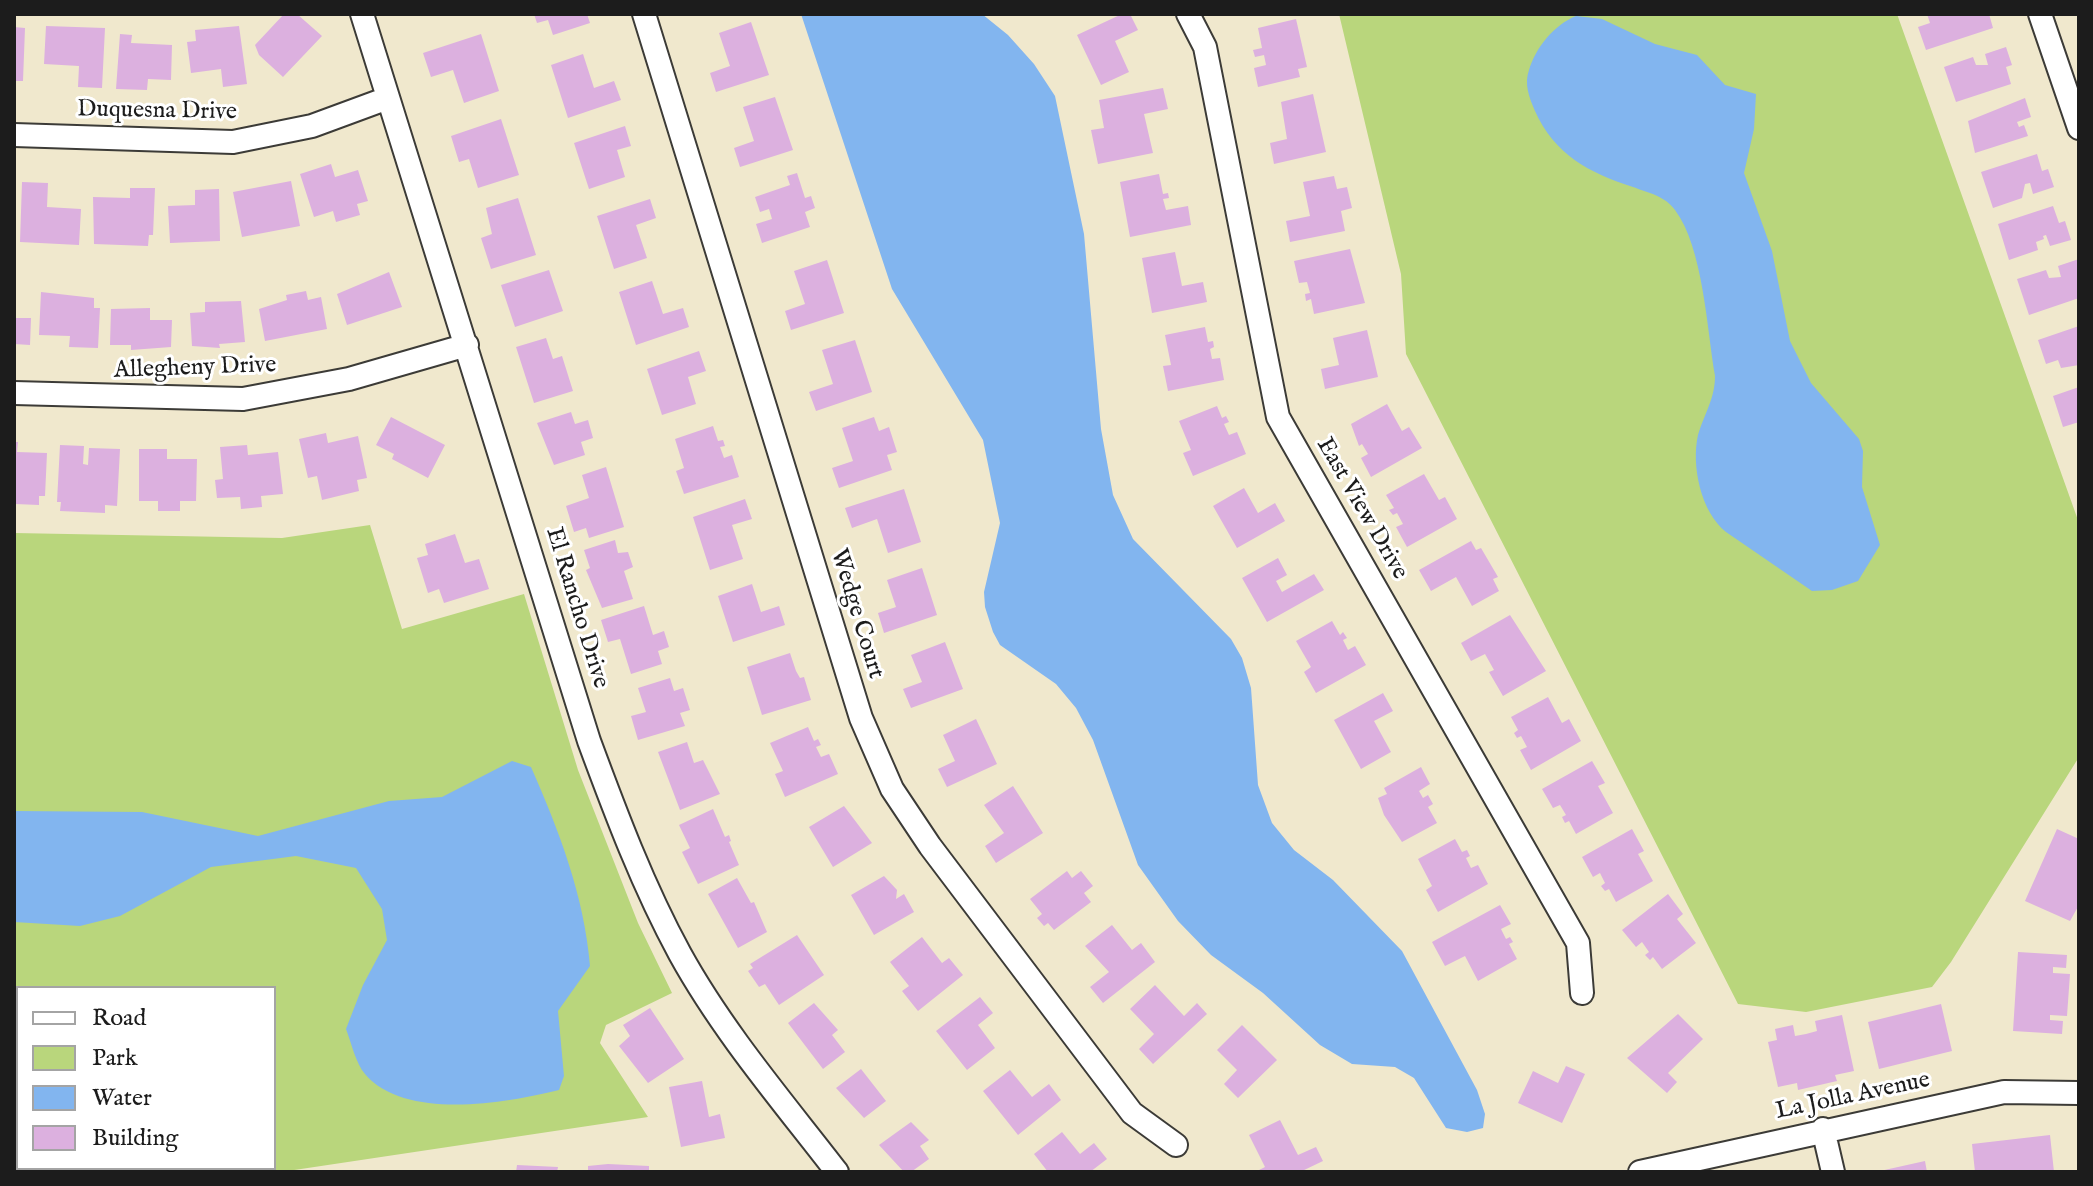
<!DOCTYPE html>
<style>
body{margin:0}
#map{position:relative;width:2093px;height:1186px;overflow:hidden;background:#f0e8cd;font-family:"IM FELL English",serif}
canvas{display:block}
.frame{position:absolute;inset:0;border:16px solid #1c1c1c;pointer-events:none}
.legend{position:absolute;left:16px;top:986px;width:260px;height:184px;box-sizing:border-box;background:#fff;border:2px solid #a4a4a4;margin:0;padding:10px 14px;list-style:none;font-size:24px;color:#1c1c1c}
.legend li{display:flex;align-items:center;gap:16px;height:40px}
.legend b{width:40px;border:2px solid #a4a4a4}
</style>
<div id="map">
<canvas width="2093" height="1186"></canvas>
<div class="frame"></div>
<ul class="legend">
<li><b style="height:10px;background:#fff"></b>Road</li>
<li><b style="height:22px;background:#b9d67c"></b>Park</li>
<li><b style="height:22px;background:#82b5ef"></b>Water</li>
<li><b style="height:22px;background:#dcb0df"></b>Building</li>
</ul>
</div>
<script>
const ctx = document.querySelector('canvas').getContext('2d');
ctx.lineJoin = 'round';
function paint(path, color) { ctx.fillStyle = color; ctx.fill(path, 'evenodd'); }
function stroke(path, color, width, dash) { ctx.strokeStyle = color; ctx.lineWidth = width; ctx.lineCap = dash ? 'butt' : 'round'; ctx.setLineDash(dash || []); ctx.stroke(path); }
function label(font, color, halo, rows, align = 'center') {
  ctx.font = font + ' "IM FELL English",serif'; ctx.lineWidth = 6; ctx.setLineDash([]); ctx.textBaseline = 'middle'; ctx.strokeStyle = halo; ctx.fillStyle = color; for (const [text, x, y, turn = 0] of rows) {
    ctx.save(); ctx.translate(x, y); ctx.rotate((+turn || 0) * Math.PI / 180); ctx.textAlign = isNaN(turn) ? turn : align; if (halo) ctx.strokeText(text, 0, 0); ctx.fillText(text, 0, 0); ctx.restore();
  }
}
paint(new Path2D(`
 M1339,14h558l182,509v234l-128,205 -19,25 -126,25 -68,-8 -332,-650 -5,-80z
 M370,525l32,104 122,-35 54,176 60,153 34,70 -66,32 -6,18 48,74 -367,55h-162l-2,-4h157v-180h-256v46l-4,-4v-497l268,5z`), '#b9d67c');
paint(new Path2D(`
 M801,14h181l26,21 26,29 21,32 29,138 17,195 12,66 20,44 98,100 11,19 9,30 7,97 14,38 22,27 39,30 69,71 75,139 8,24 -2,14 -16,4 -21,-4 -32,-50 -19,-11 -43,-3 -32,-19 -57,-52 -52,-38 -33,-34 -40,-56 -45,-125 -17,-32 -20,-24 -56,-39 -7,-13 -8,-25 -1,-15 16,-69 -17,-83 -91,-151z
 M1576,16l26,3 53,25 42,11 28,30 31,9 -2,35 -10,44 28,78 18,90 21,42 48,56 4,12 -1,36 18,58 -22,36 -26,9 -20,1 -86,-59c-25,-20 -35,-66 -28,-97 6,-21 17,-36 17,-59 -8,-47 -12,-129 -40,-166 -10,-14 -26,-17 -42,-23 -44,-14 -79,-33 -98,-76 -6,-14 -11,-27 -6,-41 7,-23 25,-45 47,-54z
 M512,761l19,6c28,64 53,128 59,199l-32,45 6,65 -5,14c-53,13 -154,31 -194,-16 -9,-10 -14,-32 -19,-45l17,-44 24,-45 -5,-31 -26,-41 -60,-12 -85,11 -91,49 -40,10 -66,-4v-111l128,1 116,24 131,-35 53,-4z`), '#82b5ef');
paint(new Path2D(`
 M284,14h13l25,22 -39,41 -24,-22 -4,-10z
 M534,14h53l3,9 -37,12 -5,-15 -11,3z
 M1122,14h8l8,16 -23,11 14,31 -28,13 -24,-50z
 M1927,14h62l4,14 -67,22 -8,-23 12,-4z
 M1296,19l11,48 -9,2 2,8 -42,10 -4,-19 12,-3 -2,-10 -9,2 -2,-7 9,-2 -4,-20z
 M751,22l18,53 -53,17 -6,-19 20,-7 -11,-33z
 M46,26l59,2 -3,60 -24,-1 1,-21 -35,-2z
 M239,26l8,58 -24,3 -2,-18 -30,4 -4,-31 9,-1 -1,-11z
 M14,27l11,1 -2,53h-9z
 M120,34l12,1 -1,8 41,2 -1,35 -23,-1 -1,11 -31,-1z
 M481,34l18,57 -35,12 -11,-33 -22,7 -8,-24z
 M2006,47l6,18 -6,2 5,17 -55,18 -12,-35 29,-10 3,8h12l-3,-11z
 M583,54l11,34 20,-7 7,19 -53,18 -17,-53z
 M1163,88l5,21 -24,5 9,39 -55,11 -7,-34 13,-2 -5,-28z
 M1313,94l13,58 -52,12 -4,-21 17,-4 -6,-37z
 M775,97l18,53 -53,17 -6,-19 20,-7 -11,-34z
 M2025,98l6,19 -14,5 2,5 5,-2 4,11 -53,17 -7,-32z
 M501,119l18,56 -41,13 -9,-29 -10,3 -8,-26z
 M625,126l6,20 -14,4 8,27 -36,12 -15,-46z
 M2037,154l5,17 6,-2 6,18 -21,7 -3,-11 -5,1 -3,14 -29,10 -12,-36z
 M331,164l4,13 23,-7 10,31 -11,3 3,11 -24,7 -3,-11 -19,6 -14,-43z
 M797,173l8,25 6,-2 4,12 -10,4 5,15 -48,16 -6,-19 16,-5 -3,-10 -9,3 -5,-15 35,-12 -3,-9z
 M1159,174l4,20 5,-1 1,5 -6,1 3,11 22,-4 3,19 -61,12 -10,-55z
 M1334,176l3,13 10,-2 5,21 -11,3 4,20 -55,11 -4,-21 24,-5 -7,-34z
 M291,181l9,45 -58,11 -9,-45z
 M22,182l26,1 -1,24 34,2 -2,36 -59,-3z
 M130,188h25l-2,47h-4l-1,11 -54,-2 -1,-47 37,1z
 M219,189l1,52 -50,2 -2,-37 27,-1v-15z
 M518,198l18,57 -45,14 -10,-31 11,-4 -6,-26z
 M650,199l6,19 -20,7 11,33 -33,11 -17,-53z
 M2053,206l6,17 6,-2 6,19 -21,6 -4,-11 -3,1 1,3 -8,3 2,8 -29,10 -11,-36z
 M1350,249l15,54 -51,11 -3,-15 -5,2 -1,-7 5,-1 -3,-11 -8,1 -5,-22z
 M1175,252l7,34 21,-4 4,20 -55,11 -10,-55z
 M2079,259v39l-50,17 -12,-36 29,-9 3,8 12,-1 -3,-11z
 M827,260l17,53 -53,17 -6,-19 20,-7 -11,-33z
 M549,270l14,41 -48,16 -14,-42z
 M389,272l13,35 -55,18 -10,-31z
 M652,281l11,33 20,-6 6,19 -53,18 -17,-53z
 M306,291l2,9 13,-3 6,32 -62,12 -6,-32 28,-9 -1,-5z
 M41,292l53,6v10h6l-2,40 -29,-1 1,-11 -31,-1z
 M241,301l4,41 -26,2 1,4 -28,-2 -2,-33 15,-1v-10z
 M150,308v12h22l-1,27 -40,3v-5h-21l1,-36z
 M14,318h17l-1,27 -16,-1z
 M2079,326v39l-18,3 -3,-8 -12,4 -8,-24z
 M1205,327l3,15 5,-1 1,6 -4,2 2,10 8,-1 4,22 -56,11 -5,-25 8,-1 -6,-30z
 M1367,330l11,47 -53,12 -4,-20 18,-4 -6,-27z
 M546,338l7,21 9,-3 11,35 -39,12 -18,-56z
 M855,340l17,52 -56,19 -7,-19 24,-8 -11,-34z
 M699,351l7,20 -18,6 8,27 -34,11 -15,-46z
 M2079,387v35l-16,5 -10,-31z
 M1387,404l15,27 7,-4 13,21 -51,29 -10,-19 7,-4 -6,-10 -3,2 -8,-22z
 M1217,406l5,12 4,-2 3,6 -5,2 5,11 8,-3 9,22 -53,22 -10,-23 8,-3 -12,-29z
 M571,412l4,12 13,-4 5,18 -12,4 4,13 -31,10 -17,-42z
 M391,417l54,28 -17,33 -36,-19 2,-5 -18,-9z
 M874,417l5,14 10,-4 8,25 -10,3 5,15 -53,18 -7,-20 21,-7 -11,-33z
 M713,426l5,15 5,-1 2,6 -5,1 4,11 8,-3 7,22 -55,17 -8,-23 8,-3 -9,-29z
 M326,433l2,10 30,-7 9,42 -10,2 2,11 -37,9 -5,-24 -9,2 -9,-39z
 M14,442h4l-1,10 30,1 -2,43h-6v9l-24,-1z
 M60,445l24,1 -1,18 5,1 1,-17 31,1 -3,57 -12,-1v8l-45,-2 1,-9h-4z
 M247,445l1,10 30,-3 5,42 -22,2 1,11 -21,2 -1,-12 -23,1 -2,-18 8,-1 -3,-32z
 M139,449h28v10h30l-1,42h-16v10h-22v-10h-19z
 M606,467l18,60 -35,11 -3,-10 -12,4 -8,-26 23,-8 -7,-23z
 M1424,474l15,26 6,-3 12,22 -50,28 -11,-20 7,-3 -6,-11 -4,2 -4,-5 5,-2 -8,-13z
 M1244,488l14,25 17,-10 10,18 -48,27 -24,-42z
 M904,489l17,53 -33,11 -11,-34 -25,9 -7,-20z
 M745,499l7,20 -20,6 11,34 -33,11 -17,-53z
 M455,534l10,29 14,-4 10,30 -45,14 -5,-14 -11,4 -11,-35 11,-3 -3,-11z
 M615,540l3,13 10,-1 5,15 -9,4 9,28 -31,9 -16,-38 4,-2 -6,-18z
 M1471,541l5,9 5,-2 17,29 -5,2 6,12 -27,15 -16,-29 -25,14 -12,-21z
 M1278,558l9,17 -11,6 6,11 32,-18 10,16 -57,32 -25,-44z
 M922,568l15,47 -53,18 -6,-20 18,-6 -9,-27z
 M752,584l9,28 18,-6 6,19 -52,17 -15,-46z
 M644,606l9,29 11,-4 5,16 -11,4 4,13 -31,10 -11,-35 -12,3 -7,-22z
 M1510,615l36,56 -43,25 -14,-24 5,-2 -9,-16 -14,7 -10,-18z
 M1332,621l8,14 3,-3 4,6 -4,2 5,10 7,-4 11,19 -50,28 -12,-21 7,-5 -15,-26z
 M945,642l18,47 -52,19 -8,-19 19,-7 -11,-27z
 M790,653l6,18 4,7 4,-1 7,23 -49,15 -15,-48z
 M670,678l4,13 9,-3 7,22 -10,3 5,13 -47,14 -7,-24 15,-4 -8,-24z
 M1383,693l10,18 -19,10 17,31 -30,17 -27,-49z
 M1548,697l14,26 7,-4 12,22 -50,29 -11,-20 7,-3 -6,-11 -4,2 -3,-5 4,-3 -7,-13z
 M976,719l21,45 -50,23 -9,-18 17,-8 -12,-26z
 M808,727l6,14 4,-2 3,6 -5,2 5,10 8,-3 9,20 -53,23 -10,-23 8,-3 -13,-28z
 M687,742l7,21 9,-3 17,34 -40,16 -22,-58z
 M1592,761l13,22 -7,3 15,27 -37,21 -7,-13 -4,2 -3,-6 4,-2 -6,-10 -7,3 -11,-19z
 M1421,767l9,17 -11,7 4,7 5,-3 5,9 -5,3 9,16 -35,19 -18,-27 -6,-17 9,-4 -3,-6z
 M1013,786l30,47 -47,30 -11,-17 19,-13 -20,-28z
 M844,806l28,37 -39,24 -24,-40z
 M713,809l12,28 4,-2 2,6 -2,1 10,23 -41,19 -16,-32 8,-4 -11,-23z
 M1632,829l12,22 -6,3 15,27 -37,21 -7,-13 -4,2 -4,-5 4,-3 -5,-10 -7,4 -11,-20z
 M2057,829l22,10v66l-9,16 -45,-20z
 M1455,839l7,13 5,-2 3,6 -4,2 5,10 7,-3 10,19 -50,28 -12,-22 6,-4 -14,-27z
 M1067,871l5,7 9,-7 12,15 -9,7 7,9 -37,28 -6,-7 -4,3 -7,-8 5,-4 -12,-15z
 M884,876l13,14 -1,9 8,-5 10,18 -40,23 -23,-40z
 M737,878l14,25 3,-1 13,30 -29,16 -30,-54z
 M1668,894l15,20 -6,5 19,24 -34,26 -9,-12 -3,3 -5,-5 4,-3 -7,-10 -6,5 -14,-17z
 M1500,905l11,19 -10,5 5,10 4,-2 3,5 -4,2 8,15 -39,22 -13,-25 -20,10 -13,-24z
 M1112,925l20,25 9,-7 14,19 -52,41 -13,-16 19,-15 -24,-26z
 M797,935l27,40 -45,30 -14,-21 -6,3 -11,-16 5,-3 -3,-4z
 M922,937l20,26 7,-5 14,17 -45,36 -16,-20 7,-5 -19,-24z
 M2018,952l49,3 -1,13 -13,-1v6l17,1 -3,42 -17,-1v5l13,1 -1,13 -49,-3z
 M1155,985l29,31 13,-13 10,11 -54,50 -14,-15 15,-15 -24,-25z
 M980,997l13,16 -15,12 17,23 -28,22 -31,-39z
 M814,1003l24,27 -6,5 13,17 -22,17 -35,-46z
 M1941,1004l11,47 -73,18 -11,-47z
 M650,1008l34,51 -36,24 -29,-37 11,-10 -7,-11z
 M1678,1014l25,25 -35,34 9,9 -10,11 -40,-35z
 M1842,1015l12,56 -19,4 2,6 -39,9 -1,-7 -19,4 -10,-45 9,-2 -2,-11 18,-4 2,11 11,-2 11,-3 -2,-10z
 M1242,1025l35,35 -39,38 -14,-14 13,-14 -20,-20z
 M1566,1066l19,8 -23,49 -44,-20 15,-32 25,12z
 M18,1069v70l-4,-5v-62z
 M861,1069l25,32 -22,17 -28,-30z
 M1010,1070l22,27 17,-13 12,16 -43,35 -35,-44z
 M702,1081l7,36 11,-3 5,24 -44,9 -12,-60z
 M1280,1120l18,35 18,-8 7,14 -23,11h-45l10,-5 -16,-32z
 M911,1122l18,18 -9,6 9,13 -18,13h-7l-25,-27z
 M1062,1132l18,22 14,-11 13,16 -17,13h-42l-14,-18z
 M2050,1135l4,37h-79l-3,-28z
 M1925,1161l2,11h-47v-1z
 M608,1164l41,2v6h-61v-6z
 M517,1165l41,2 -1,5h-41z
 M25,1168h54l2,4h-54z`), '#dcb0df');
const minor = new Path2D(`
 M362,14l227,727c27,73 54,145 91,213 43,78 103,148 157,218
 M644,14l217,704 31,71 38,57 202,267 44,32
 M1188,14l17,33 73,370 300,526 4,50
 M2040,14l39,114
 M14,135l219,7 79,-16 76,-28
 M14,393l229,6 106,-20 118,-34
 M1823,1129l10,43
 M1640,1172l364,-80 75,1`);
stroke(minor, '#3c3b37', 26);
stroke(minor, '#fff', 22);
label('24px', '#1c1c1c', '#fff', [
 ["Duquesna Drive",157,112,1],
 ["Allegheny Drive",195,369,-2],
 ["East View Drive",1361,509,60],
 ["El Rancho Drive",576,608,73],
 ["Wedge Court",856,614,73],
 ["La Jolla Avenue",1853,1097,-12]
]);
</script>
